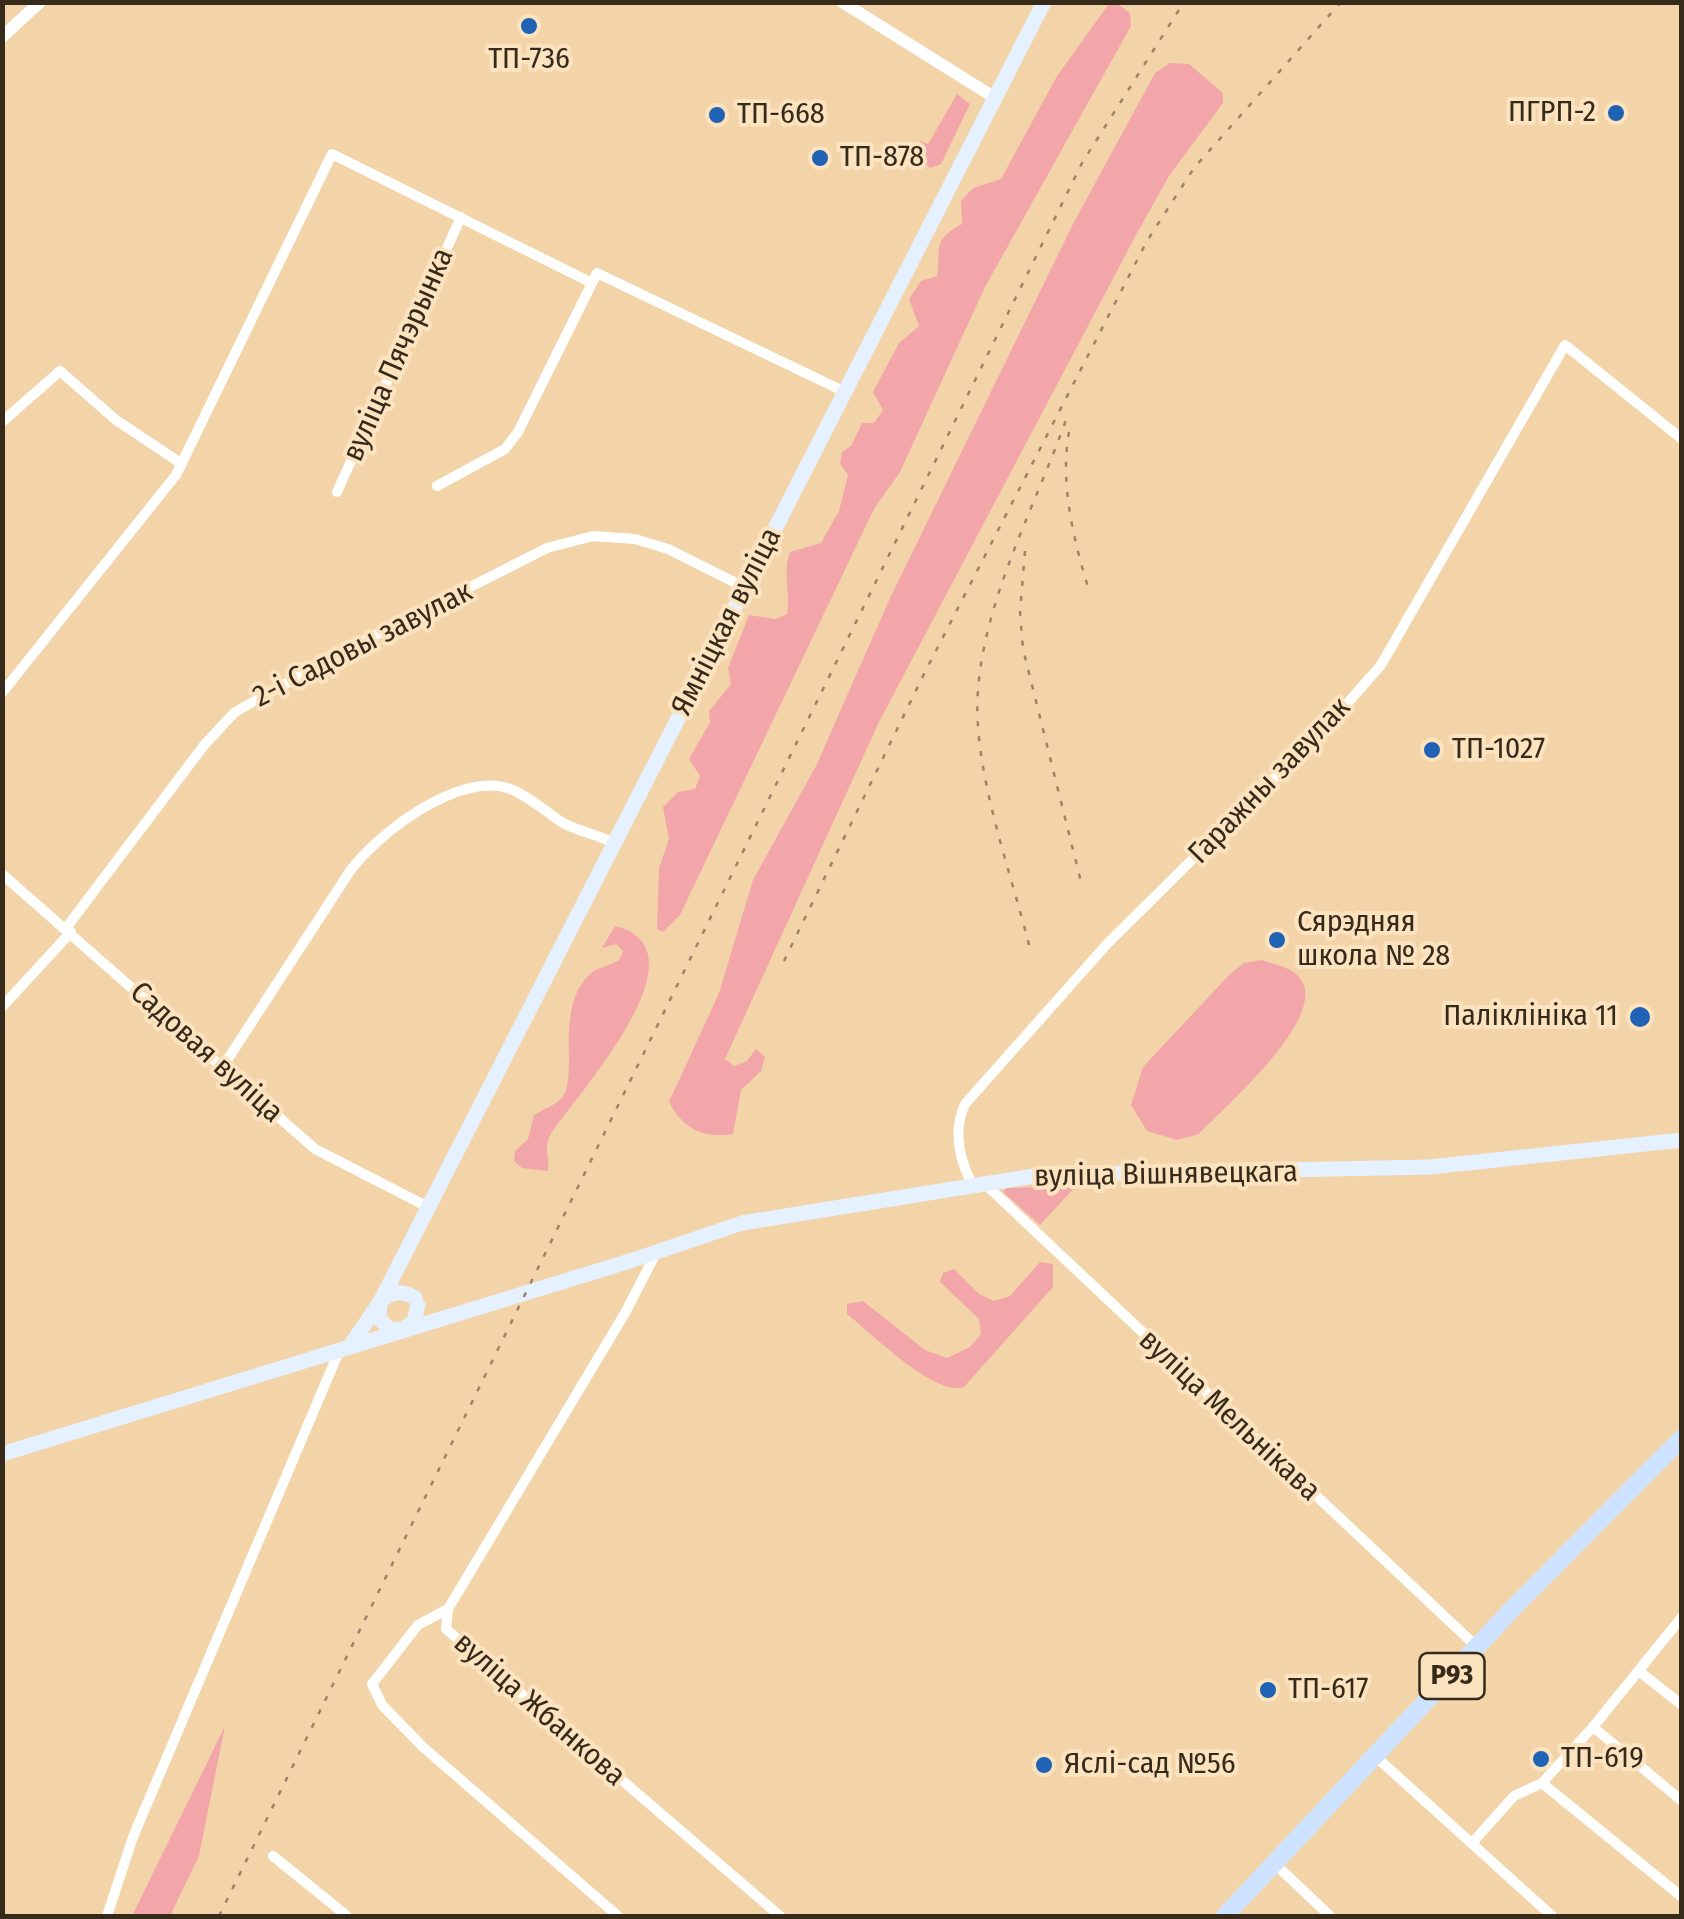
<!DOCTYPE html>
<meta charset="utf-8">
<style>
body{margin:0}
#map{position:relative;width:1684px;height:1919px;overflow:hidden;background:#f3d4a9;font-family:"Fira Sans Condensed",sans-serif}
canvas{display:block}
.frame{position:absolute;inset:0;border:5px solid #362a1a;pointer-events:none}
</style>
<div id="map">
<canvas width="1684" height="1919"></canvas>
<div class="frame"></div>
</div>
<script>
const ctx = document.querySelector('canvas').getContext('2d');
ctx.lineJoin = 'round';
function paint(path, color) { ctx.fillStyle = color; ctx.fill(path, 'evenodd'); }
function stroke(path, color, width, dash) { ctx.strokeStyle = color; ctx.lineWidth = width; ctx.lineCap = dash ? 'butt' : 'round'; ctx.setLineDash(dash || []); ctx.stroke(path); }
function label(font, color, halo, rows, align = 'center') {
  ctx.font = font + ' "Fira Sans Condensed",sans-serif'; ctx.lineWidth = 8; ctx.setLineDash([]); ctx.textBaseline = 'middle'; ctx.strokeStyle = halo; ctx.fillStyle = color; for (const [text, x, y, turn = 0] of rows) {
    ctx.save(); ctx.translate(x, y); ctx.rotate((+turn || 0) * Math.PI / 180); ctx.textAlign = isNaN(turn) ? turn : align; if (halo) ctx.strokeText(text, 0, 0); ctx.fillText(text, 0, 0); ctx.restore();
  }
}
paint(new Path2D(`
 M1108,5h11l11,8 1,13 -146,261 -85,185 -26,37 -194,406 -17,17 -6,-3 2,-61 10,-29 -6,-32 15,-15 17,-3 5,-13 -11,-17 21,-37 -1,-11 22,-27 -3,-16 21,-53 26,4 12,-5c4,-21 -5,-42 3,-62l31,-9 18,-32 9,-36 -8,-11 2,-12 9,-6 11,-23h12l9,-13 -10,-18 26,-49 20,-17 -10,-27 12,-18 16,-5c5,-27 -7,-35 25,-52l-1,-23 12,-13 28,-9 56,-103z
 M1170,63l19,1 34,29v10l-54,73 -33,59 -257,487 -154,337 9,7 13,-5 9,-12 9,8 -4,14 -20,19 -8,44c-29,5 -50,-5 -64,-32l50,-109 34,-113 64,-116 73,-166 183,-374 82,-151z
 M957,94l13,10 -29,60 -11,4 -12,-10 2,-17 8,3z
 M615,926c96,23 -39,170 -64,208 -8,13 -1,23 -3,37l-26,-3 -8,-7 1,-10 13,-12 6,-24c8,-5 21,-10 27,-16 20,-22 -9,-90 30,-126 7,-6 19,-7 28,-13l4,-9 -7,-7 -14,4z
 M1262,960c11,4 27,7 35,15 40,36 -74,133 -98,159l-22,6 -30,-9 -16,-26 12,-38 87,-93 14,-11z
 M1076,1186l-36,39 -37,-33 4,-4z
 M1040,1262l13,2v23l-89,100c-29,10 -92,-53 -117,-73v-10l16,-3 62,49 22,8 23,-11 11,-13 -2,-15 -39,-37 3,-9 11,-4 25,25 15,7 16,-5z
 M225,1726l-26,130 -29,60h-38z`), '#f2a6aa');
stroke(new Path2D(`
 M2,422l58,-51 56,49 66,44
 M437,486l68,-37 13,-17 79,-159 246,118
 M337,492l124,-275
 M2,693l174,-218 156,-321 260,129
 M2,874l313,275 113,58
 M66,928l139,-184 30,-32 115,-64 197,-100 46,-12 42,3 33,10 76,38
 M2,1007l69,-75
 M222,1068l128,-197c27,-37 110,-101 160,-82 19,7 36,23 53,34 15,8 35,12 51,20
 M984,1183l493,464
 M972,1184c-13,-25 -19,-54 -7,-80l142,-160 224,-222 50,-57 184,-320 117,94
 M656,1253l-31,60 -177,296 -2,20 334,287
 M448,1609l-30,16 -46,59 10,21 41,42 195,169
 M1640,1672l42,33
 M1593,1727l89,74
 M1375,1756l177,160
 M1542,1783l140,114
 M1472,1843l42,-47 28,-13 51,-56 89,-110
 M273,1856l74,60
 M1275,1864l55,52
 M107,1916l26,-79 207,-488`), '#fff', 10);
stroke(new Path2D(`
 M842,2l150,94
 M2,37l38,-35`), '#fff', 12);
stroke(new Path2D(`
 M415,1298c-13,-9 -24,-6 -35,4l-1,16 10,11 13,1 12,-9 4,-16
 M350,1346l30,-44 664,-1300
 M2,1454l631,-194 109,-37 298,-48 390,-8 252,-27`), '#e6f1ff', 15);
stroke(new Path2D(`
 M1225,1916l289,-309 168,-169`), '#cde3ff', 18);
stroke(new Path2D(`
 M1069,432c-9,51 4,106 19,155
 M1025,551l-5,61 3,37 58,233
 M1029,945c-19,-77 -57,-176 -51,-255 7,-93 57,-183 88,-270
 M784,961l140,-287 223,-433 47,-73 147,-166
 M219,1916l863,-1753 102,-161`), '#9b8566', 2.5, [5, 10]);
for (const [x, y, r, color] of [
 [529,26,10,"#2062b3"],
 [1616,113,10,"#2062b3"],
 [717,115,10,"#2062b3"],
 [820,158,10,"#2062b3"],
 [1432,750,10,"#2062b3"],
 [1277,940,10,"#2062b3"],
 [1640,1017,12,"#2062b3"],
 [1268,1690,10,"#2062b3"],
 [1541,1759,10,"#2062b3"],
 [1044,1765,10,"#2062b3"]
]) { const dot = new Path2D(); dot.arc(x, y, r, 0, 2 * Math.PI); ctx.fillStyle = color; ctx.fill(dot); stroke(dot, '#fce3c0', 4); }
for (const [x, y, w] of [
 [1452,1676,65]
]) { const box = new Path2D(); box.roundRect(x - w / 2, y - 23, w, 46, 8); ctx.fillStyle = '#fce3c0'; ctx.fill(box); stroke(box, '#362a1a', 2.5); }
label('bold 28px', '#362a1a', null, [
 ["Р93",1452,1676]
]);
label('30px', '#362a1a', '#fce3c0', [
 ["ТП-736",529,60,"center"],
 ["ПГРП-2",1596,113,"right"],
 ["ТП-668",737,115],
 ["ТП-878",840,158],
 ["ТП-1027",1452,750],
 ["Сярэдняя",1297,923],
 ["школа № 28",1297,957],
 ["Паліклініка 11",1618,1017,"right"],
 ["ТП-617",1288,1690],
 ["ТП-619",1561,1759],
 ["Яслі-сад №56",1064,1765]
], 'left');
label('30px', '#362a1a', '#fce3c0', [
 ["вуліца Пячэрынка",399,355,-66],
 ["Ямніцкая вуліца",727,622,-63],
 ["2-і Садовы завулак",363,645,-27],
 ["Гаражны завулак",1270,781,-46],
 ["Садовая вуліца",206,1053,42],
 ["вуліца Вішнявецкага",1166,1175,-1],
 ["вуліца Мельнікава",1229,1416,43],
 ["вуліца Жбанкова",539,1710,41]
]);
</script>
